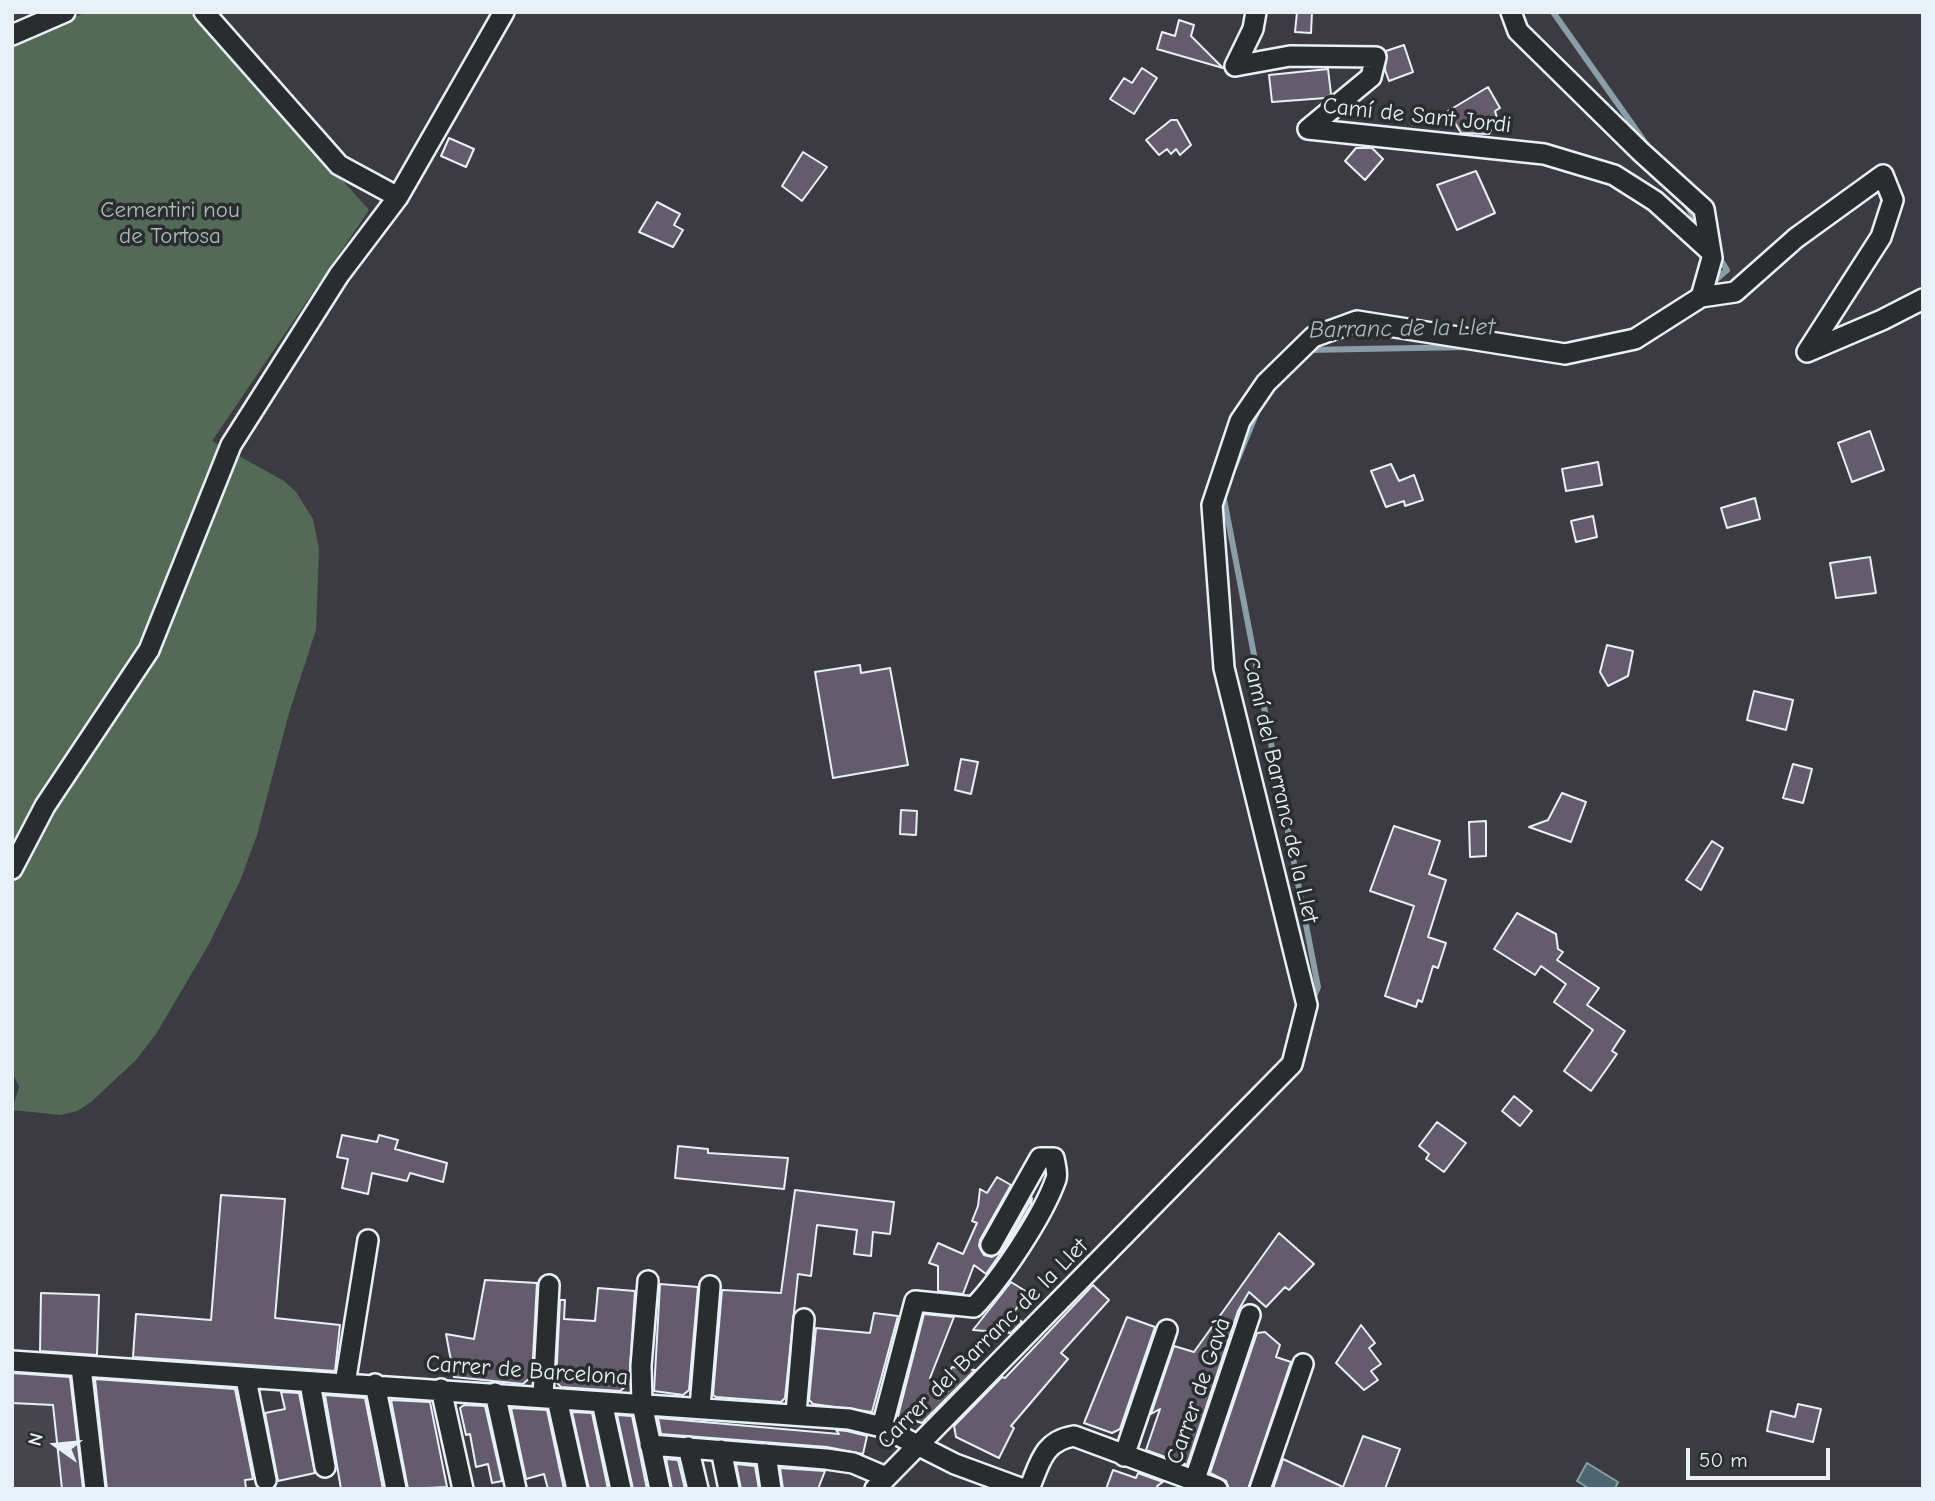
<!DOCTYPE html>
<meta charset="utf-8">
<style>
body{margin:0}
#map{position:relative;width:1935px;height:1501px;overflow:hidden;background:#3b3b41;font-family:"Comic Neue",sans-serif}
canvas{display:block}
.frame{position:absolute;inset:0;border:14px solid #e8f1f8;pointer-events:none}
.north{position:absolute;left:21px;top:1410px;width:70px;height:70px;-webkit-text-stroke:5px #2a2d2e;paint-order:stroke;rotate:285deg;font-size:19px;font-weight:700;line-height:28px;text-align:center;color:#e8f1f8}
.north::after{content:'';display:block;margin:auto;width:24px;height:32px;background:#e8f1f8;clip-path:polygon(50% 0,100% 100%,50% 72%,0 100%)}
.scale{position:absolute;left:1686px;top:1448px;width:144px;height:32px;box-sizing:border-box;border:4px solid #e8f1f8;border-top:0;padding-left:9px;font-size:21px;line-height:24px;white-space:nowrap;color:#e8f1f8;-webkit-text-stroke:5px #2a2d2e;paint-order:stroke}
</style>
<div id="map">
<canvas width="1935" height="1501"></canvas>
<div class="frame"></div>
<div class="north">N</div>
<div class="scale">50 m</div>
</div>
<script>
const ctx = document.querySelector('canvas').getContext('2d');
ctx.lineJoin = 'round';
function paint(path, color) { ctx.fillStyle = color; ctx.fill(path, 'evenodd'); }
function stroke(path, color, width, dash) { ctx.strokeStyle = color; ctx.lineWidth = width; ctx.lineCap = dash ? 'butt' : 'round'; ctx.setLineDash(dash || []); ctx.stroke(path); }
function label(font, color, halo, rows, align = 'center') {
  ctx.font = font + ' "Comic Neue",sans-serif'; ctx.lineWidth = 7; ctx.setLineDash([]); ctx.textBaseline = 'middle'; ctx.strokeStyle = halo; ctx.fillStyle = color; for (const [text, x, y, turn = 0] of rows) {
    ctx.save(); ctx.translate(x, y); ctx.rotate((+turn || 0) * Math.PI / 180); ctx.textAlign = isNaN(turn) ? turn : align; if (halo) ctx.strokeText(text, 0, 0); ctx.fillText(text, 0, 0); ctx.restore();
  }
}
paint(new Path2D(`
 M12,1371l38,6 12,112h-50z`), '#47454e');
paint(new Path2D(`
 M87,12h107l175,198 -157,231 72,40 12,11 17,27 6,30 -3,81 -27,83 -32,122 -17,46 -31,63 -53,90 -20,26 -46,43 -13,8 -16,4 -49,-5 7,-23 -7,-16v-1029z`), '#536a57');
const water = new Path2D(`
 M1587,1463l31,19 -3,7h-25l-13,-8z`);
paint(water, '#4c6671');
stroke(water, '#8a9ea7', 2);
stroke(new Path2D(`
 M1553,12l96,136
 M1684,201l16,26
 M1710,285l17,-15 -10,-16
 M1306,350l164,-3
 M1234,468l25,-61
 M1223,494l95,493 -6,14`), '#8a9ea7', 6);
const building = new Path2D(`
 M1297,12h15l-1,21 -16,-1z
 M1179,20l15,5 -3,11 32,32 -66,-19 5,-17 13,4z
 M1404,45l9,27 -24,9 -4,-11 1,-19z
 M1142,68l15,10 -23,36 -24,-15 14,-21 8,5z
 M1328,69l3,25 -5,4 -54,4 -3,-27z
 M1488,87l12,21 -5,3 2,7 -8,16 -28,-1 -13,-22z
 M1171,120h6l14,25 -11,10 -4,-6 -5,5 -4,-5 -8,6 -13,-15z
 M449,138l25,11 -8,18 -25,-11z
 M1356,148h16l11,11 -18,21 -20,-19z
 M803,152l24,15 -25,34 -20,-15z
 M1476,171l19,42 -38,17 -20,-45z
 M657,202l23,12 -6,11 9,5 -10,17 -34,-15z
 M1870,431l14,39 -32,12 -14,-39z
 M1598,462l4,23 -36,6 -4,-22z
 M1391,464l8,17 15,-6 9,25 -18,6 -1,-5 -18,6 -15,-36z
 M1755,498l5,21 -33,9 -6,-20z
 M1593,516l4,21 -21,5 -5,-21z
 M1870,557l6,36 -40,5 -6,-35z
 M1607,645l26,6 -5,25 -20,10 -8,-14z
 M860,665l1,8 29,-5 18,97 -75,13 -18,-106z
 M1754,691l39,9 -7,30 -39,-10z
 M961,759l17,3 -7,32 -16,-4z
 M1793,764l19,5 -9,34 -20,-5z
 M1562,793l24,9 -15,40 -42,-15 19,-7z
 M901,810l16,1 -1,24 -16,-1z
 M1486,821v35l-16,1 -1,-35z
 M1394,826l46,15 -11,33 17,6 -18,57 18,6 -8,25 -5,-2 -11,36 -4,-2 -2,7 -31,-11 29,-90 -44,-15z
 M1712,841l11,7 -22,42 -15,-10z
 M1517,913l39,21 2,15 5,3 -6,8 42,28 -12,17 38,26 -13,20 5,3 -26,37 -27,-20 29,-41 -39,-28 12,-18 -25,-18 -6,9 -41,-26z
 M1514,1096l18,15 -12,15 -18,-15z
 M1437,1122l29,21 -22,29 -18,-13 3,-5 -10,-8z
 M342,1135l35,7 2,-7 19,5 -3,9 52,14 -4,19 -33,-9 -3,8 -35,-8 -4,21 -26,-6 6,-29 -11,-2z
 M678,1146l30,3v4l80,5 -4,31 -109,-11z
 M997,1177l14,8 -31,55 -1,6 5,9 8,2 9,-5 31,-54 -1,7 -21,35 -24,34 -12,-9 -11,29 -25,-3v-25l-9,-3 9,-20 25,11 14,-31 -5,-2 6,-15 2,-17 7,4z
 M795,1190l99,12 -4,32 -17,-2 -2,24 -17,-2 3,-24 -40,-5 -6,51 -13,-2 -13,124 -4,4 -65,-5 -3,-2 9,-105 59,3z
 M221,1195l64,4 -10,119 65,7 -5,46 -202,-14 3,-43 75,6z
 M1279,1233l35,31 -25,26 -4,-3 -19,20 -17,-15 -11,19 -51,154 -41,-15 14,-41 -9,5 23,-68 20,6z
 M485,1280l52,3 -5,93 -9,8 -69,-7 -8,-43 28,5z
 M1011,1282l16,10 -14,22 9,8 -11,11 -38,-3z
 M660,1284l38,3 -9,103 -6,5 -29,-4z
 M1093,1285l16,15 -48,53 7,6 -57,67 3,2 -15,30 -43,-21 -2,-11 48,-49 3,1z
 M598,1288l37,3 -6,93 -9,7 -59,-4 -5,-5 4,-82h5l-1,19 31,2z
 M41,1293l58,2 -2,60 -57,-4z
 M874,1313l24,3 -26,96 -59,-8 -4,-4 7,-72 54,5z
 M924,1314l30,3 -24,61 12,6 10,-17 23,3 -53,53 -24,-7z
 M1127,1317l28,10 -35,102 -8,4 -28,-10z
 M1361,1325l14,18 -6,5 12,16 -10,7 7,9 -14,10 -28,-27z
 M1265,1332l15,13 -4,12 15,5 -43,127h-19l-3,-8 -16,-8 47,-140z
 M12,1373l58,4 13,112h-21l-9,-84 -41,-2z
 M95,1379l140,10 18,90 -8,1 1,9h-139z
 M281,1392l18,1 16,80 -37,8 -13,-68 20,-4z
 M325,1395l40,3 18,91h-42z
 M391,1400l39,2 17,85 -39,2z
 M1798,1404l23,5 -8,33 -46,-11 4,-20 24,6z
 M464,1405l21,1 17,75 -10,2 -4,-19 -12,3 -6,-33 -4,1 -6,-27z
 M511,1408l36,2 17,79h-16l-4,-15 -18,5z
 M572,1412l20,1 16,76h-19z
 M617,1415l15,1 15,73h-14z
 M658,1418l181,16 -3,-4 11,1 20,5 -4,18 -36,-7 -166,-13z
 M1363,1436l37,13 -15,40h-112l10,-30 60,28z
 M666,1459l12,1 7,29h-13z
 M736,1464l19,2 4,23h-18z
 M780,1468l45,3 -7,18h-35z
 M1113,1470l23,8 2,-5 25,9 -6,4 2,3h-53z`);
paint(building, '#645c6d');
stroke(building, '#e8f1f8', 2);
const minor = new Path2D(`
 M204,12l135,153 59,32
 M1256,12l-3,17 -18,37 55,-10 86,1 -5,20 -63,52 236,25 70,21 41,26 55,50
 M12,35l53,-23
 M1701,297l34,-5 61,-54 87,-63 10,25 -12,37 -74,115 75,-32 41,-21
 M12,869l33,-63 104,-156 82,-205 108,-170 59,-78 106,-185
 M648,1281l-7,85 1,38 18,85
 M12,1361l837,58 33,8 73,37 68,25
 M81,1367l14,122
 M246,1379l20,101
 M310,1383l15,84
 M345,1384l23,-144
 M375,1384l21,105
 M441,1389l22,100
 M495,1393l21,96
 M543,1396l6,-111
 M557,1399l20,90
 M602,1402l19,87
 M700,1407l10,-121
 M796,1413l8,-94
 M882,1427l33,-126 59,6c27,-28 69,-91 82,-128 2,-6 -1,-15 -2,-21h-14l-49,87
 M650,1445l176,14 27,4 33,14
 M688,1447l10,42
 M721,1450l8,39
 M766,1454l5,35
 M1124,1456l43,-126
 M1194,1482l56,-167
 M875,1489l417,-425 15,-59 -83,-337 -12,-163 28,-84 26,-38 47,-46 44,-16 208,33 70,-15 66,-42 11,-39 -8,-49 -64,-58 -122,-120 -7,-19
 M1029,1489c11,-26 14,-48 45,-53l143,53
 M1260,1489l43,-125`);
stroke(minor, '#e8f1f8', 24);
stroke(minor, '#2a2d2e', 19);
label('23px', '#e8f1f8', '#2a2d2e', [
 ["Camí de Sant Jordi",1417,116,6],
 ["Camí del Barranc de la Llet",1280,790,77],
 ["Carrer del Barranc de la Llet",983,1344,-45],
 ["Carrer de Barcelona",527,1371,4],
 ["Carrer de Gavà",1199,1391,-71]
]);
label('23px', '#acbbb8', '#2a2d2e', [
 ["Cementiri nou",170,210],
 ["de Tortosa",170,236]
]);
label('italic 24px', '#aab9c2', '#2a2d2e', [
 ["Barranc de la Llet",1402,329,-1]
]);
</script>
